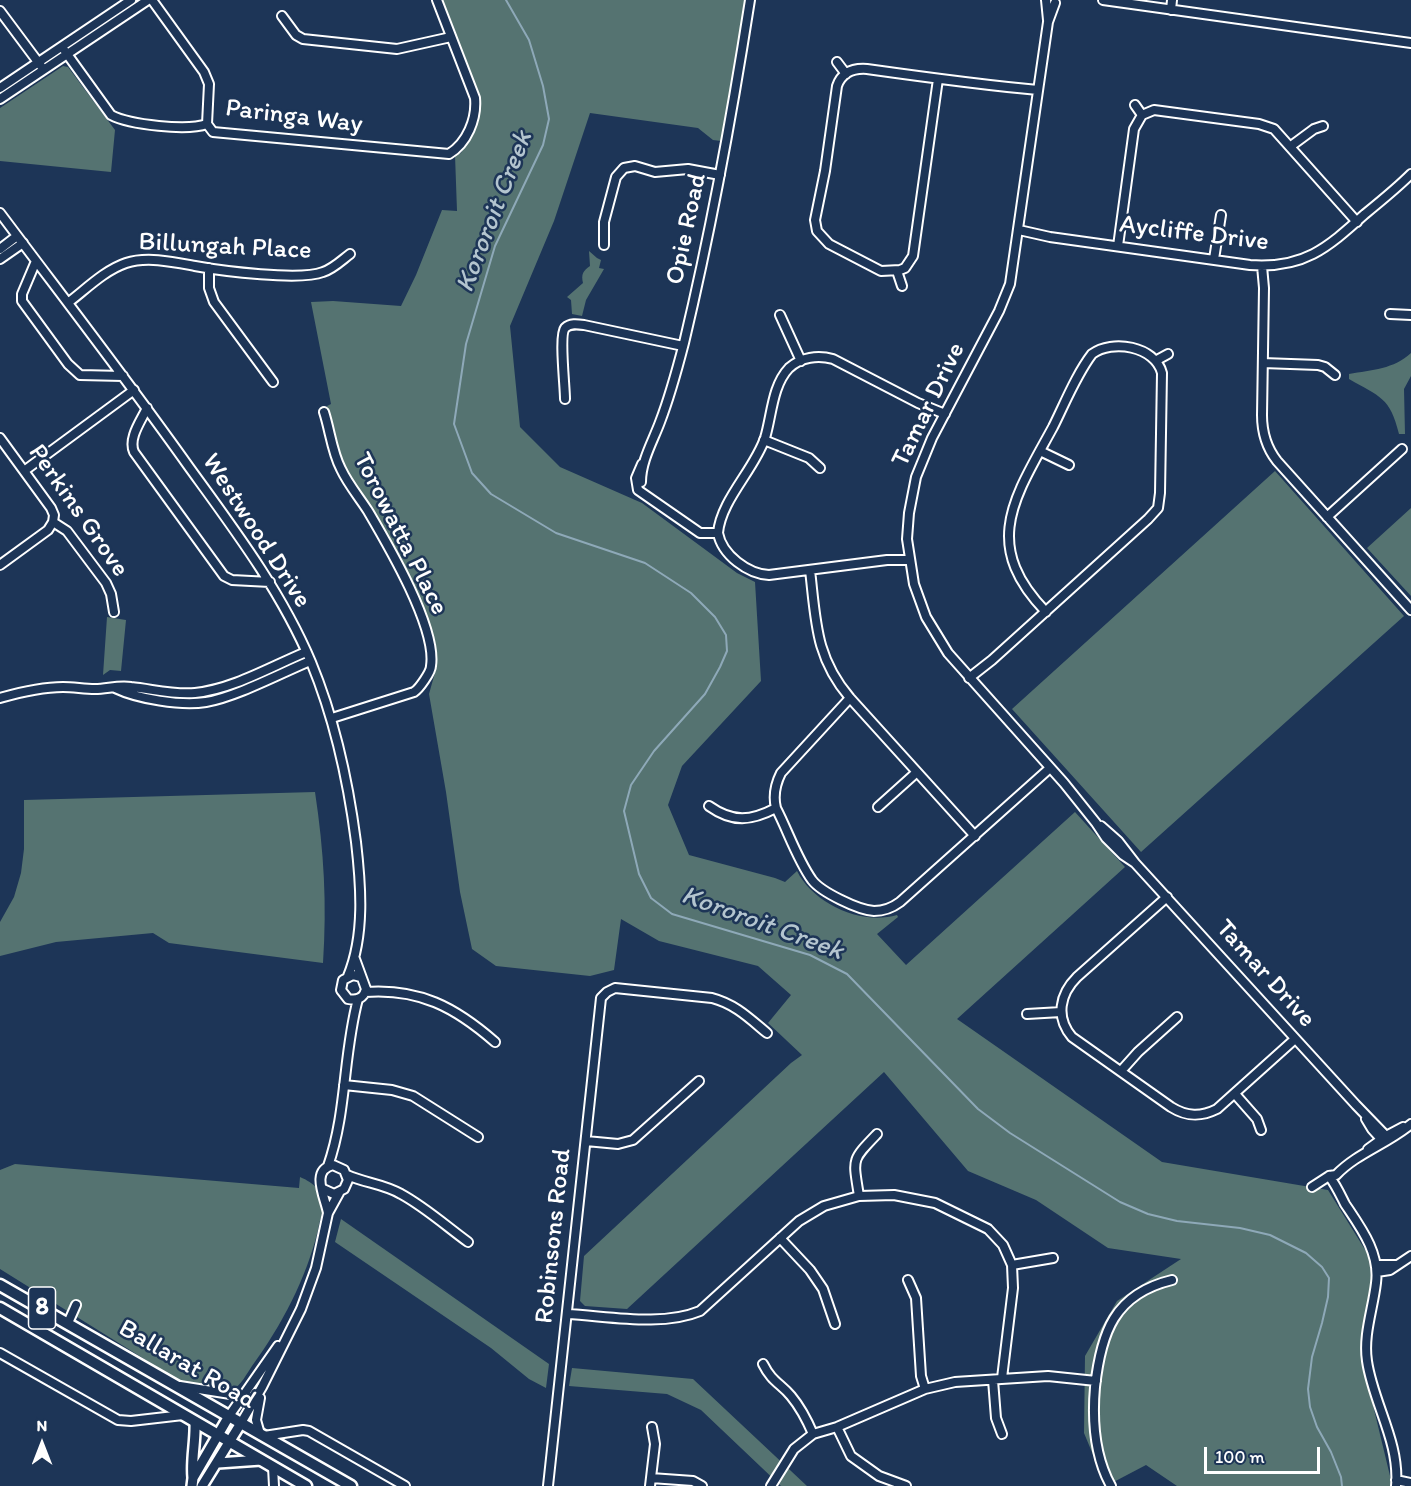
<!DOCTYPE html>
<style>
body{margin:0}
#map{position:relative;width:1411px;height:1486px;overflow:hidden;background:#1d3557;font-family:Itim,sans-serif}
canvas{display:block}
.north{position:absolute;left:12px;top:1414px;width:60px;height:60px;-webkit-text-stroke:4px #1d3557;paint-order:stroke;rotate:0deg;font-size:16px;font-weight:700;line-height:24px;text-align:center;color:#fff}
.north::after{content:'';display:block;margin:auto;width:21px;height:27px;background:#fff;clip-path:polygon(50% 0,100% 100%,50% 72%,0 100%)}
.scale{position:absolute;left:1204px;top:1447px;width:116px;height:27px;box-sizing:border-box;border:3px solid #fff;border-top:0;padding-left:8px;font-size:18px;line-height:21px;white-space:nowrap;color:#fff;-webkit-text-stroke:4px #1d3557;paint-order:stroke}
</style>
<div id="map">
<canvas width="1411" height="1486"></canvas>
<div class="north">N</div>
<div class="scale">100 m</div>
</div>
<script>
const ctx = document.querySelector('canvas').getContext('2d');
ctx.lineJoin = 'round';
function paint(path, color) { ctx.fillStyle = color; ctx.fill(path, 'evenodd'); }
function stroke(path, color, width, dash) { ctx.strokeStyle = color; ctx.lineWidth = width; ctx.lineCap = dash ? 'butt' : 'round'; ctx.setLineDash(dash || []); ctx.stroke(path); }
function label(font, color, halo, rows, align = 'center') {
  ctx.font = font + ' Itim,sans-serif'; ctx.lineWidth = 5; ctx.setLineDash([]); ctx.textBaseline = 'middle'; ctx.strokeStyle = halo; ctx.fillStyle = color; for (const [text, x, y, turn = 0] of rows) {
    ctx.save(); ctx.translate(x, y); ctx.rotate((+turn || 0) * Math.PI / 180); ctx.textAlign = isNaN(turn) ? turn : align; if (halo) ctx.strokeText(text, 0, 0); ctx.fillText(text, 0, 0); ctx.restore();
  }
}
paint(new Path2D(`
 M442,0h304l-25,141 -8,-1 -15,-12 -108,-15 -36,108 -44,105 10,101 40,40 82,36 95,70 18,9 6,99 -79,85 -14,39 21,50 86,23 10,4 12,-11c16,32 64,55 100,44l1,2 -21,17 29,31 169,-153 50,55 -168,152 205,143 166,28 41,66 3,31 -9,48 2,37 26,108 -1,6h-213l-31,-21 -40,21 -22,-53 1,-77 32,-55 64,-42 -73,-11 -72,-48 -68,-29 -84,-99 -257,237 -42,-3 -5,-5 4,-45 207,-193 11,-8 -34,-32 23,-28 -33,-29 -99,-25 -38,-22 -7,51 -24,6 -94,-10 -24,-17 -12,-57 -14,-100 -17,-98 7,-25v-24l-15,-39 -45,-91 -34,-50 -15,-59 4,-2 -20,-102 22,-1 68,5 15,-31 26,-65 15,1 -2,-56 6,-2c9,-17 18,-33 19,-52z
 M63,66l5,1 47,63 -4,42 -111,-11v-53z
 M589,251l8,7 4,2 -2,8 5,1 -18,31 -4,16 -10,-2 -1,-14 -4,-3 16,-14c-2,-9 0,-12 7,-17z
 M1411,353v23l-7,13 1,45h-6c-9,-37 -19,-37 -50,-55v-5c23,-4 45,-5 62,-21z
 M1275,471l129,145 -263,236 -129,-143z
 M1411,508v88l-44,-48z
 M107,617l19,3 -5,51 -11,-1 -7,5z
 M315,792c9,60 12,111 8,171l-154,-20 -16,-10 -97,9 -56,14v-34l14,-25 7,-24 3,-24v-49z
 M15,1164l284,24 1,-11c14,6 24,14 23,31 -1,7 -4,15 -5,22 -12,49 -36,95 -66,136 -5,7 -11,20 -20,24 -13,5 -41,-5 -54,-10l-178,-111v-99z
 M341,1219l208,145 -3,24 -17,-9 -38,-31 -156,-106z
 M572,1368l121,11 114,107h-26l-80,-76 -34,-16 -98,-8z`), '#557371');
stroke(new Path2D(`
 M506,0l23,40 14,46 6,33 -6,26 -48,101 -29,98 -12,80 18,49 19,21 65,39 89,30 46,30 24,24 11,18 1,16 -7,16 -15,27 -51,57 -23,34 -7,26 15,63 12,24 21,16 138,41 37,19 131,135 32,24 110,69 28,12 29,7 63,7 30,7 36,18 16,14 7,11 -1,19 -6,26 -10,34 -4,32 2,18 7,20 14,25 10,25 1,9`), '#8ea9b8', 2);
const minor = new Path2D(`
 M152,0l52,72 5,12 -2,40 6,8 236,22c18,-11 28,-35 26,-56l-38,-98
 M1046,0l2,20
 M1103,0l308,43
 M1055,3l-7,19 -38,262 -11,27 -67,127 -16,39 -7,36 -2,26 7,45 12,33 22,36 116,130 32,40 10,15 17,17 12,8
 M1171,10l1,-10
 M0,11l41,55
 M282,16l14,19 7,4 94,10 54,-12
 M62,47l49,68c19,10 76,16 96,9
 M837,62l9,12
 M938,79l-25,177 -8,12 -5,2 -19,1 -52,-27 -12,-13 -2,-11 10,-49 12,-85c5,-14 16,-18 30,-17 57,8 114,16 171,21
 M0,88l131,-88
 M0,99l148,-99
 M1135,105l7,10
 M1291,146l23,-17 9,-3
 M0,213c63,84 128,168 189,254 45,62 92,124 122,195 24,58 37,118 45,180 5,43 9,93 -8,134
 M1019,230l31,7 200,28c54,4 77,-17 115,-51 16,-13 32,-26 46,-40
 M604,245v-23l12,-45 8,-9 11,-2 20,6 33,-3 32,6
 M1118,246l16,-117 8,-14 12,-5 105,14 15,5 83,93
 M0,249l17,-13
 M0,259l23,-16
 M1214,259l7,-44
 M36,261l-14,33v7l46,63 12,11 43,1
 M1262,266l2,22 -2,127c0,18 4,32 15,46l134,149
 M209,268v20l5,14 59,80
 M897,271l5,15
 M69,302c17,-13 36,-32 57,-39 21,-7 48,-1 69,3 27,5 105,15 128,6 10,-3 19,-12 27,-18
 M1390,314l21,1
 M780,315l21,46
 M1157,360l11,-6
 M1263,363l55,2 7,2 10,8
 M565,399c0,-13 -6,-64 0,-71 5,-5 12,-4 19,-3l99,21
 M147,408c-6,13 -19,30 -13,44l90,124 8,4 38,2
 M324,412c6,18 8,40 17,57 7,15 18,28 27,42 20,34 69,117 63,155 0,6 -12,23 -17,26l-82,26
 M0,438l51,70 3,7 -1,7 14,9 39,52 5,11 3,18
 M764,440l45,18 11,10
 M1040,451l29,14
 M642,464l-6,14 2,12 62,43h18c4,22 30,41 51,42l118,-15h22
 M24,471l110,-81
 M641,482c0,-21 12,-41 19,-60 10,-26 17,-52 24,-79 27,-113 48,-228 66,-343
 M1327,517l75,-68
 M718,533c3,-33 36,-63 47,-95 7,-23 7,-52 24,-70 12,-11 29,-13 44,-9l85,44 27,11
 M0,565l48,-35 5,-8
 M810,570c6,51 5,87 40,128l125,138
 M969,678l23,-18 156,-141 10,-11 2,-15 2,-120c-7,-27 -50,-34 -70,-19 -16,21 -27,49 -39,73 -38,70 -73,117 -7,185
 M115,688c23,11 66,18 91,14 30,-5 75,-29 104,-41
 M0,698c21,-6 41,-11 63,-11 11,0 21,2 32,2 12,0 23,-4 36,-2 21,2 42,8 64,6 38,-4 75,-26 111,-41
 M850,698l-69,75c-6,12 -8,23 -5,35 12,23 21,51 36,72 9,12 46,30 62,31 10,0 18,-3 26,-9l150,-134
 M709,806c24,17 42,15 67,2
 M878,807l39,-35
 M1101,826l17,15 17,22 221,242 30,31
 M1167,897l-90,80c-17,17 -22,40 -5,60l99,70c16,10 30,10 46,2l78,-70
 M355,959l11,30c-2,9 -9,12 -18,10l-7,-9 2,-10 10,-5 8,2
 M365,992c54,-4 90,15 130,50
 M1027,1014l34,-2
 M1121,1071l17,-19 39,-35
 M344,1085l48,5 21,6 65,41
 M1235,1094l22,25 4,11
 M1366,1119l6,10 10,11
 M586,1141l32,3 15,-4 66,-59
 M1368,1149l18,-13 17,-9
 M328,1166c19,-54 15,-112 30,-167
 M347,1175c18,8 37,9 54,19 24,13 45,32 67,48
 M1329,1176c7,9 11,18 16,28 16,24 35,49 31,79 -3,26 -13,52 -9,78 6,42 33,81 29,125
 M1312,1187l17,-11 7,-1c21,-22 51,-31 75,-51
 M323,1189l11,5 10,-5 4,-9 -4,-10 -11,-5c-23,5 -8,32 -5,48
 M859,1196c-6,-38 -8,-35 18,-62
 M780,1238l30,32 13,19 12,35
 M1012,1265l41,-7
 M1376,1265h21
 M1377,1272l13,-2 21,-14
 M908,1280l8,18 5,78 4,13
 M567,1314c41,2 95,13 133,-3l99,-90 25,-15 35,-10 35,-1 41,8 53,26 15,16 9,20 1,23 -11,90
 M68,1323l8,-18
 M0,1353l118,67 13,1 52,-6
 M763,1364c9,18 17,19 28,32 10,12 16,24 22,38
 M993,1380l3,38 6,16
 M180,1386l63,10
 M260,1398l-4,22 4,14
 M229,1416l49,-70
 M241,1423l21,-36 39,-78 15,-41 12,-55 11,-20
 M837,1427l14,29 28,20 27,10
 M264,1436l39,-6 6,1 96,55
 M273,1467l1,19
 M651,1478l42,3 9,5
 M1396,1480l15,3
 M548,1486l53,-488 6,-6 8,-4 97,10c23,6 37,20 55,35
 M650,1486l5,-42 -3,-17
 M771,1486l23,-37 19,-15 24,-7 88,-38 30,-7 93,-6 48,5
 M1111,1486c-17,-31 -19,-65 -16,-99 6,-54 19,-93 77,-107`);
const major = new Path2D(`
 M218,1463l43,-3
 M193,1478c-2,-19 3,-37 2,-56
 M192,1486l1,-8 36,-62
 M202,1486l39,-63`);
const highway = new Path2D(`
 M0,1285l351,201
 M0,1308l306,178`);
stroke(minor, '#fff', 12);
stroke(major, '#fff', 14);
stroke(highway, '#fff', 15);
stroke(minor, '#1d3557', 8);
stroke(major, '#1d3557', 9);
stroke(highway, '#1d3557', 10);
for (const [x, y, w] of [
 [42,1308,27]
]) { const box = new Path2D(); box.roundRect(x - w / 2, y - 21, w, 42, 4.5); ctx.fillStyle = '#1d3557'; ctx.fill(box); stroke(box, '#fff', 1.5); }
label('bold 24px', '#fff', null, [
 ["8",42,1308]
]);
label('26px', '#fff', '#1d3557', [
 ["Paringa Way",294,117,7],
 ["Opie Road",687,229,-78],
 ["Aycliffe Drive",1194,234,7],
 ["Billungah Place",225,247,3],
 ["Tamar Drive",929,405,-64],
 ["Perkins Grove",78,511,55],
 ["Westwood Drive",256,531,57],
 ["Torowatta Place",400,534,63],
 ["Tamar Drive",1265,974,48],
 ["Robinsons Road",554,1236,-84],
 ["Ballarat Road",187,1365,30]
]);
label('italic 27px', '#b4c5cf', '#1d3557', [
 ["Kororoit Creek",495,212,-69],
 ["Kororoit Creek",762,924,20]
]);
</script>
